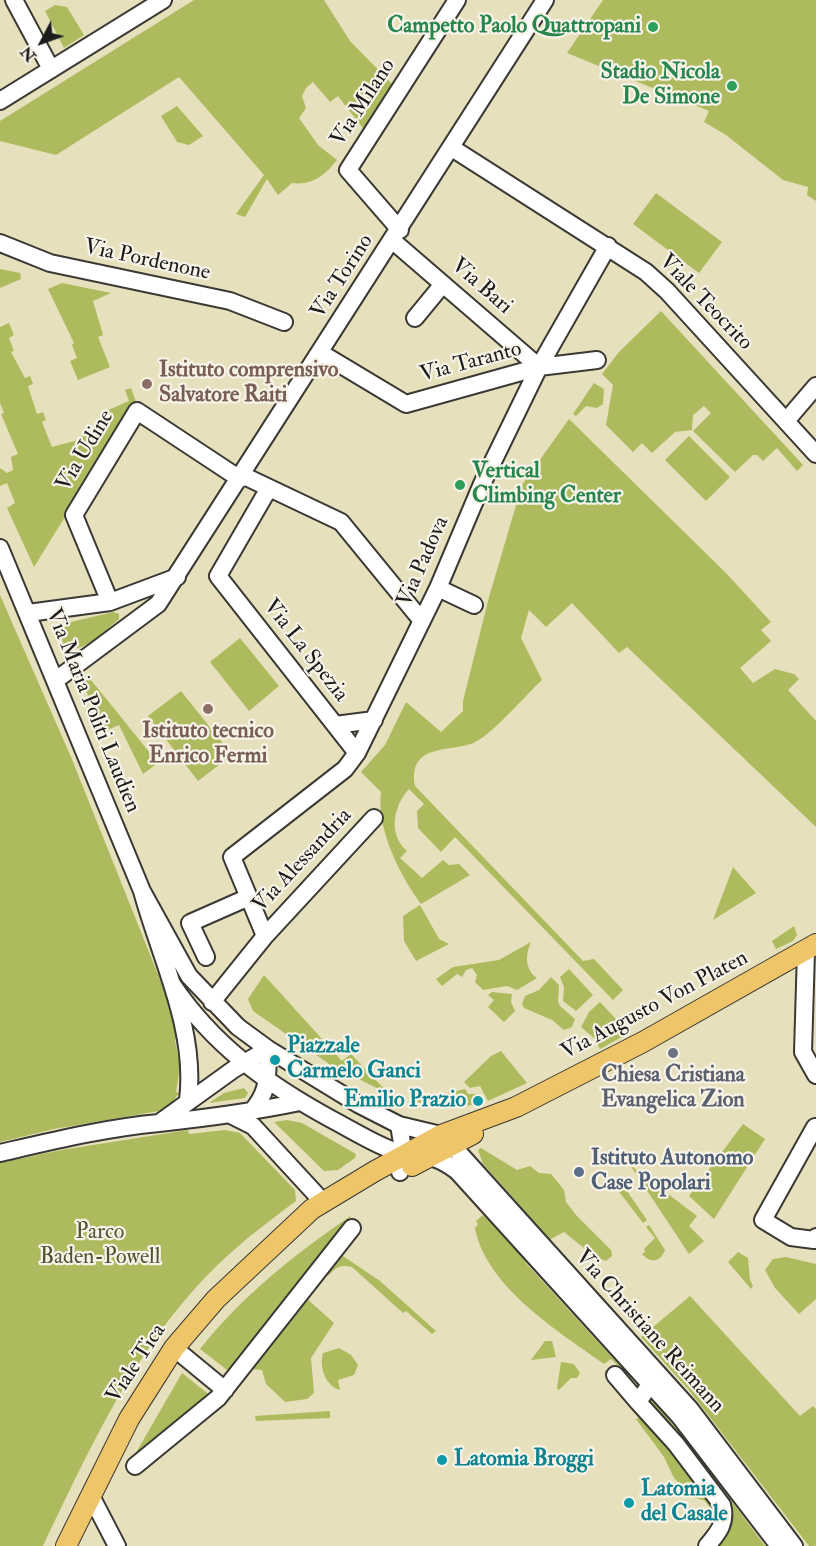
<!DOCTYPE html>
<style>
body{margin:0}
#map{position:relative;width:816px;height:1546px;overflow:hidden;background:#e7e0bc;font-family:"IM FELL Double Pica",serif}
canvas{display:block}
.north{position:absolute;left:12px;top:12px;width:60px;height:60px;-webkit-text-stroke:4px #f7f3e8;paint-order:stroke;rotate:229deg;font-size:16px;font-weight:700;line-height:24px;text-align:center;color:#1c1c1c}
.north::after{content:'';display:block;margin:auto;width:21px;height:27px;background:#1c1c1c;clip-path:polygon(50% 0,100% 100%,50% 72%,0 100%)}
</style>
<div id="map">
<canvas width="816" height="1546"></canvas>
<div class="north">N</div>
</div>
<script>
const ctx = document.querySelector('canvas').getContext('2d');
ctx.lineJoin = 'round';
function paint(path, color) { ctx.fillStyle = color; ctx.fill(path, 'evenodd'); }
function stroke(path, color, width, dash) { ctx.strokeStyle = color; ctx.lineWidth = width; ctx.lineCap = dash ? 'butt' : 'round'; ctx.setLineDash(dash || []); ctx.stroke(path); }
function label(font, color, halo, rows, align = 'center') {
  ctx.font = font + ' "IM FELL Double Pica",serif'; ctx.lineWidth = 4.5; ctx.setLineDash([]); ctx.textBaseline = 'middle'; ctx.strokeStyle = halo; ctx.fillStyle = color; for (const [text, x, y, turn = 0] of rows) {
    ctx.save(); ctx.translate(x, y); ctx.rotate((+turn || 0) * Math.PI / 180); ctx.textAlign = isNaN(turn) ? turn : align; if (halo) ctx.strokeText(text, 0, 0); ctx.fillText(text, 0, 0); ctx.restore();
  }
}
paint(new Path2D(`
 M194,0h130l26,41 44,45 -29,45 -27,-35 -8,6 -17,-20 -7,6 -4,8 4,12 -7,10 19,27 19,15c-11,14 -24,26 -45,23l-14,12 -11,-16 -22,38 -9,-3 28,-39 -85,-98 -123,78 -56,-14v-20z
 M603,0h213v201l-9,-6 1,-8 -25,-7 -57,-45 -22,-13 5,-11 -142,-58z
 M55,5l12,2 17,28 -20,13 -19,-37z
 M177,106l26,30 -14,9 -12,-3 -16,-26z
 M656,193l66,49 -23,31 -66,-49z
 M0,269l20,4 1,6 -21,9z
 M62,283l49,10 -18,8 10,34 -5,2 12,30 -32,13 -8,-19 7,-3 -5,-13 2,-2 -26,-54z
 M661,311l142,154 -6,6 -20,-23 -14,13 -6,-6h-4l-18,17 -42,-41 18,-18 -7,-7 -11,9 -1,15 -17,2 -23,21 -10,-10 -9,9 -27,-27 7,-40 -11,-11 17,-22z
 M9,323l5,12 -5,3 5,13 -3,1 14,26 5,-2 3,8 -5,2 9,28 6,-2 3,8 -4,2 10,25 30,-8v-3l13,-5 -1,-3 14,-6 -3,-7 4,-2 -1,-3 21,-9 -4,-11 6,-2 5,14 -102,165 -27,-59 8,-5 -8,-20 -7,3v-18l7,5 6,-3 -2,-13 7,-3 -17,-40 3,-1 -4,-10v-76z
 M594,383l10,6 -1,15 -6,4 -11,-2 -10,10 -3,-2z
 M569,419l157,154 45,49 -10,8 10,11 -31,27 13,15 22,-14 19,5 5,5 -11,11 28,31v106l-189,-180 -8,6 -47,-50 -26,24 -17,-17 -8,28 21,42c-16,15 -48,52 -65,61 -21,13 -70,-1 -62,45l168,175 11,-2 29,31 -10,10 -158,-163 -14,15 -23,-24 -1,-17 7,-7 -15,-15c-16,17 -21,46 -2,62l-7,7 22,20 21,-18 6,5 10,-1 11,11 -49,29c-21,-28 -45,-76 -40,-112l-20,-20 24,-27 21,-43 35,30 22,-21v-10l26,-104 33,-112z
 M689,436l41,41 -24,24 -41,-41z
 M0,595l71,162 92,230 14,50 -2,3 5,27 -4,25 3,1 -7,10 -13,8 -105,18 -54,13z
 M113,612l6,2v5c-13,11 -39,39 -56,26l-2,-13 6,-9z
 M240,638l39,48 -30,25 -39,-49z
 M87,675l71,88 -15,11 -24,-49 -14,6 -19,-40 -4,-3 1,-11z
 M181,691l51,64 -34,26 -50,-65z
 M733,867l23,26 -43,27z
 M420,905l19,34 10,5 -33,17 -12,-20 -1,-25z
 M794,926l3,9 -4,6 -17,8 -4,-8z
 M531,942c-6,13 -6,28 6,36l-20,12 -10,-4 -24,4 -8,-8 2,-7 -5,-7 -6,2 -4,7 -5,-3 -15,12 -6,-7 17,-12 46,-7z
 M569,969l24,26 -17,16 -13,-10 1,-14 -4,-10z
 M264,975l78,86 9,-7 38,40 -57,-28 -79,-55 -5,-12z
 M551,977l8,8 -1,16 2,5 15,13 -3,8 -8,3 -12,-10 -28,-12 -2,-4 3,-8 14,-6z
 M492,992l20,2 -1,8 4,9 -11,11 -16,-15 6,-7 -6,-5z
 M600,1002l29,31 -29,16 -5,-10 -14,-12 8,-15z
 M501,1051l26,32 -39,18 -8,-15 -10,2 -6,-6 27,-26z
 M244,1088l4,5 -3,5 -36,5 15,-10z
 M465,1089l3,5h11l4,9 -35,6 -35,-8z
 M287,1120l15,3 54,31 -1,4 -17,12 -14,1 -50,-49z
 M743,1124l22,15 -51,80 -25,-23z
 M188,1130l1,4 36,-4 15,3 55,57 1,11c-21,16 -42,31 -61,48 -91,79 -141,191 -192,297h-43v-383l61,-13z
 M481,1148l36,22 13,-4 9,7 12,1 13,16 2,12 10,13 35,35 1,6 -6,5 -11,-4 -31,-25 -13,7 -26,23 115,126 -29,-29 -7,5c-46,-33 -118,-77 -129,-136l3,-4 -2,-3 7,-6 8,8 25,-22 -33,-37 -5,-14z
 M630,1165l67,51 -8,10 15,15 -15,13z
 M622,1184l25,36 -4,3 -26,-34z
 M352,1215l-121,158 -31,-24c43,-54 95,-95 152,-134z
 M649,1225l16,25c-5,13 -15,13 -23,4l3,-2 -1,-3 11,-11 -9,-11z
 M738,1252l10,6 2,22 3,6 -2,3 -23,-27z
 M343,1256l37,25 56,50 -4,3 -26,-23 -3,2 -51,-46c-12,-3 -16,0 -24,9l-2,-6z
 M786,1257l30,7v35l-17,15 -24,-26 -10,-18 8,-11z
 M690,1296l110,120 13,-10 3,3v137h-7l-121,-157 -47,-52z
 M305,1297l29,26 -23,35 3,35 -7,6 -22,3 -19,-18 -4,-14 -11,-1z
 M545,1341h7l4,16 -25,3z
 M339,1348l12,7 7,10 -4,10 -16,5 2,10c-15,-4 -21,-24 -17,-37z
 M561,1362l13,2 6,9 -3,5h-6l-12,12 -2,-2z
 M182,1373l30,24 -82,66z
 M649,1397l39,45 77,104h-54l18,-30v-16l-23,-22 -55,-65 -4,-13z
 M330,1411v7l-74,3 -1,-5z
 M642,1416l69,78 8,25 -14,-18 -12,-4 -19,-19 -10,-21 -28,-38z`), '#adbb5e');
const minor = new Path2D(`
 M14,0l37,69
 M0,101l163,-101
 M452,148l194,124 21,19 149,163
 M400,230l-52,-60 109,-170
 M393,241l146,126
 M0,243l50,20 180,38 54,21
 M415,318l28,-34
 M321,353l85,51 133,-37 58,-7
 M786,421l30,-35
 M242,475l99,47 81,99
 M269,488l-51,88 139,177
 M0,548l142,343c18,67 55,138 46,209
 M438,588l36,17
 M110,602l-36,-87 63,-104 103,68
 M28,613l82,-11 67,-25
 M56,680l102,-76 387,-604
 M335,725l39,-5
 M142,891l47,85 49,51 30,22 90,55 41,21 42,10 19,19 230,255 104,137
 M265,936l-33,-79 113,-88 12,-16 81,-165 44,-104 57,-117 69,-121
 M806,951l-3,101 13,23
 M206,957l-16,-34 59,-26
 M172,984c41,61 95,100 159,135 19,10 38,22 58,30 29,12 38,-1 68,22l223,246 99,129
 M212,1002l53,-66 109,-118
 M251,1112c19,-21 16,-36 17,-63
 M231,1115l22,11 70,76
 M159,1123l75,-54 34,-20
 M399,1125l5,30 -4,17
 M815,1127l-52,93 28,17 23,3 2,-3
 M0,1153c52,-12 105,-25 159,-30 47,-5 93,-11 141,-21
 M174,1348l51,42
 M615,1375l23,27
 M651,1383l-13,19 38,42 46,61c5,18 -4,28 -15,41
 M135,1466l83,-68 134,-170
 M91,1496l26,50`);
const major = new Path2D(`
 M412,1166l61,-32
 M66,1546l63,-127 45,-71 42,-49 96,-90 63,-38 66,-36 75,-28 127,-65 173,-98`);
stroke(minor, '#3a3934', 20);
stroke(major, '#3a3934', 22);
stroke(minor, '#fff', 16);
stroke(major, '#eec569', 20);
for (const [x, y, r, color] of [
 [653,27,6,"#2e9e5b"],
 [732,86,6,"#2e9e5b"],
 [147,384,6,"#8d6e63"],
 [460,485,6,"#2e9e5b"],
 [208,709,6,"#8d6e63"],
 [673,1053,6,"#6b7280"],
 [275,1060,6,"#0f9aa8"],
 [478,1101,6,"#0f9aa8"],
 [579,1172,6,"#5c6f8a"],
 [442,1460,6,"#0f9aa8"],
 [629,1503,6,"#0f9aa8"]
]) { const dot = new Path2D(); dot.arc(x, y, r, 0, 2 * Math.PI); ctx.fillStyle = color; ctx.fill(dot); stroke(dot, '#f7f3e8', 2); }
label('bold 22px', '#27864d', '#f7f3e8', [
 ["Campetto Paolo Quattropani",641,27],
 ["Stadio Nicola",720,73],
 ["De Simone",720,98],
 ["Vertical",472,472,"left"],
 ["Climbing Center",472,497,"left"]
], 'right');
label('22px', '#1c1c1c', '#f7f3e8', [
 ["Via Milano",364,103,-57],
 ["Via Pordenone",147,261,12],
 ["Via Torino",343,277,-57],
 ["Via Bari",481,287,41],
 ["Viale Teocrito",705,303,46],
 ["Via Taranto",471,363,-15],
 ["Via Udine",86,451,-59],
 ["Via Padova",424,562,-66],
 ["Via La Spezia",305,651,52],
 ["Via Maria Politi Laudien",92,711,68],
 ["Via Alessandria",303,861,-47],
 ["Via Augusto Von Platen",655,1006,-28],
 ["Via Christiane Reimann",649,1332,48],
 ["Viale Tica",137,1364,-57]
]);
label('bold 22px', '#785e54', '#f7f3e8', [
 ["Istituto comprensivo",159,371],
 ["Salvatore Raiti",159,396],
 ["Istituto tecnico",208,732,"center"],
 ["Enrico Fermi",208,757,"center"]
], 'left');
label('bold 22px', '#0d838f', '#f7f3e8', [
 ["Piazzale",287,1047],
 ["Carmelo Ganci",287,1072],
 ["Emilio Prazio",466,1101,"right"],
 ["Latomia Broggi",454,1460],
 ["Latomia",641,1490],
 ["del Casale",641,1515]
], 'left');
label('bold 22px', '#5b616d', '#f7f3e8', [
 ["Chiesa Cristiana",673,1076],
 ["Evangelica Zion",673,1101]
]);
label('bold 22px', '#4e5e75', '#f7f3e8', [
 ["Istituto Autonomo",591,1159],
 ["Case Popolari",591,1184]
], 'left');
label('22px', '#4f5433', '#f7f3e8', [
 ["Parco",100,1233],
 ["Baden-Powell",100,1258]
]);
</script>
